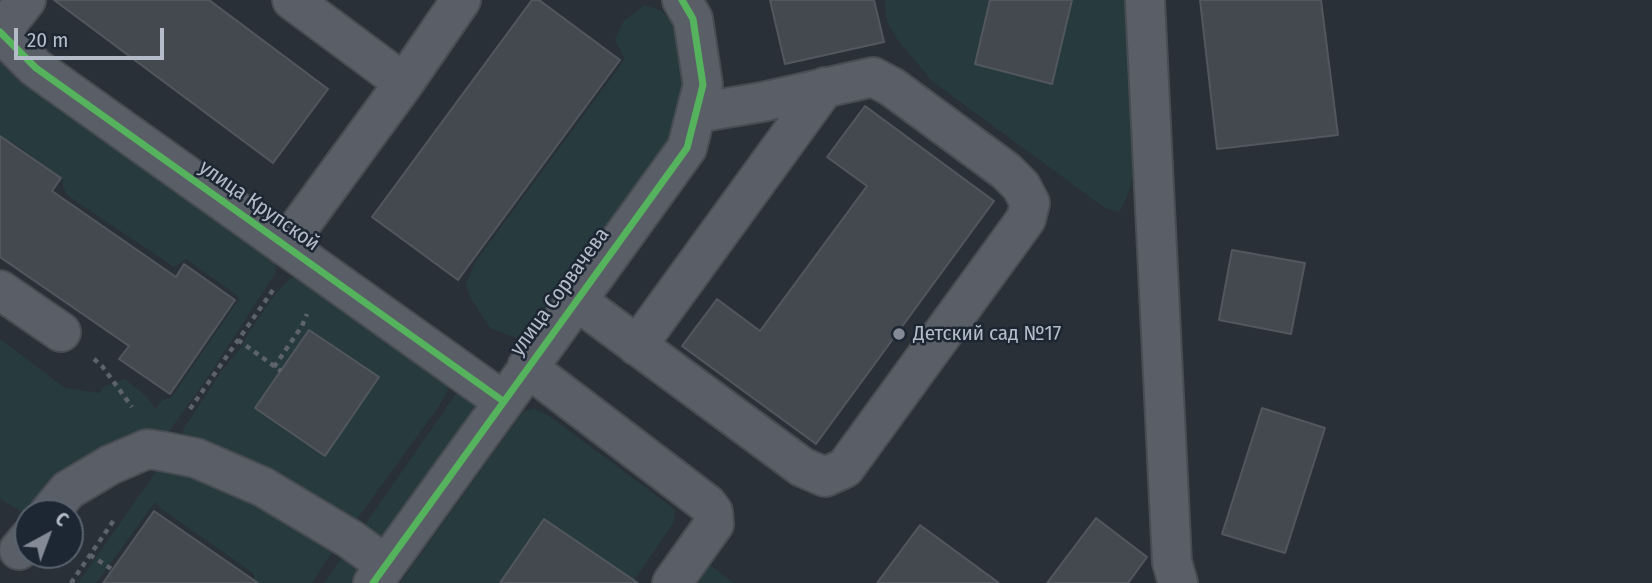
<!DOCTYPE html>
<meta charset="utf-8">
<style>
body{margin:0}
#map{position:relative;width:1652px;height:583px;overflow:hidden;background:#2a3038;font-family:"Fira Sans Condensed",sans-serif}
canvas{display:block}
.north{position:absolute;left:14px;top:499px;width:70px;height:70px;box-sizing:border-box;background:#1d2633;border:2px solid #59626f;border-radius:50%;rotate:41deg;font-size:19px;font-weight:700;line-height:28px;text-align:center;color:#b4bcc9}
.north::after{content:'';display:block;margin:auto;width:24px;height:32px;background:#848b96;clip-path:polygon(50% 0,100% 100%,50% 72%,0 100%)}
.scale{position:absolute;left:14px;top:28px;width:150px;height:32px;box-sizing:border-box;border:4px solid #b4bcc9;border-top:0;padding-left:9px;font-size:21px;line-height:24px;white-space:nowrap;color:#b4bcc9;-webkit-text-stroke:5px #1d2633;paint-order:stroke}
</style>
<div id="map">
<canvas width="1652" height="583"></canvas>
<div class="north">С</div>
<div class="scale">20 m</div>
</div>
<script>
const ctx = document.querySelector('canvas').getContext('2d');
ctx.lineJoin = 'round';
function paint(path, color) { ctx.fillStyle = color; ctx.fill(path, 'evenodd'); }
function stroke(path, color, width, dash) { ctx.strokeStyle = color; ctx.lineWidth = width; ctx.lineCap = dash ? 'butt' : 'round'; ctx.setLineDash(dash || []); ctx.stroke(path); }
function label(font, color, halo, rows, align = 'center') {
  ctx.font = font + ' "Fira Sans Condensed",sans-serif'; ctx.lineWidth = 5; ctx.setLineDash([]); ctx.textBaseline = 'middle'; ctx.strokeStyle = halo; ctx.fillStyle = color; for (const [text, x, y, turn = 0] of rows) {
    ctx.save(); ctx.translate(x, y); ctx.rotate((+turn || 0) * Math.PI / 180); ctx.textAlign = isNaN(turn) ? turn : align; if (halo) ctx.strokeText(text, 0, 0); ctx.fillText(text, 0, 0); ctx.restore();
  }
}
paint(new Path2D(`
 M886,0h245c1,29 2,59 3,88 2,41 8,87 -15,124l-14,-4 -173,-127 -35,-42 -10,-18 -2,-18z
 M644,5l18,6 16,19 8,57 -19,59 -130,185 -20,7 -27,-10 -20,-31 -4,-14 10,-22 149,-202 -10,-19 8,-18z
 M0,58l275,202 1,12 -66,102 -45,63 -130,73 -13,2 -20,-12 -2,-3v-158l65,49 34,5 5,-6 20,-8c13,9 23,16 31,30l7,-9 9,-2 68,-99 -2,-4 -51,-36 -12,8 -107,-72 -4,-9v-7l-52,-38 -4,2 -7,9z
 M306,274l142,109 -1,9 -8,14 -87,120 -170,-86 1,-10 38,-58 21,-26 7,-14 27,-39 15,-15z
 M462,389l20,10 -96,151 -29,-14 99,-142z
 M534,408l15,8 120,89 5,5v12l-42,61h-232l123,-171z
 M182,459l153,89 -23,35h-59l2,-3 -2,-7 -90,-63 -8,-8 -59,81h-18l80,-114z
 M348,549l11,2 3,32h-38z
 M704,561l30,22h-45z`), '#273a3e');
const building = new Path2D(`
 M54,0h155l119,89 -55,74z
 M532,0h7l81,60 -162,220 -86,-63z
 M770,0h104l10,42 -99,22z
 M990,0h82l-20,84 -77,-20z
 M1200,0h121l17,135 -121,14z
 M865,106l129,95 -178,243 -134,-98 35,-47 43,32 107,-145 -40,-29z
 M0,136l61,42 -9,13 124,86 8,-13 51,36 -65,94 -51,-35 10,-13 -129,-89z
 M1232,250l73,13 -14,71 -72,-14z
 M309,330l70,47 -54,79 -70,-48z
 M1262,408l63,20 -40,125 -63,-19z
 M154,511l104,72h-155z
 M1096,518l51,39 -19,26h-81z
 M544,519l94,64h-138z
 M920,525l79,58h-122z`);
paint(building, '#444950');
stroke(building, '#52575f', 2);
const minor = new Path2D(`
 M1145,0l27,562 6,21
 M0,32l36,36 467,333
 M0,33l26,-33
 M404,83l57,-83
 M285,246l119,-163 -112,-83
 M0,290l61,42
 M576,300l226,167 23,10 20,-9 181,-249 4,-16 -9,-17 -15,-15 -114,-84 -19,-10 -111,25 -66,11
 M637,346l188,-259
 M527,367l180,137 6,8 1,12 -42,59
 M49,513l19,-23 42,-25 37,-16 14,2 35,7 67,29 87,52 36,26
 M19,550l9,-11
 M373,583l314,-435 16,-63 -10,-66 -11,-19`);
stroke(minor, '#484c53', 42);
stroke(new Path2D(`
 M238,340l43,31
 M94,359l8,7 30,41
 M274,367l28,-41 5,-12
 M190,409l83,-119
 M90,555l23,15
 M71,583l45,-66`), '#5d636a', 4.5, [5, 5]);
stroke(minor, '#5a5e66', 38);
stroke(new Path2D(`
 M0,32l36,36 467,333
 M373,583l314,-435 16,-63 -10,-66 -11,-19`), '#56b35d', 7);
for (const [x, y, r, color] of [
 [899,334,7,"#848b96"]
]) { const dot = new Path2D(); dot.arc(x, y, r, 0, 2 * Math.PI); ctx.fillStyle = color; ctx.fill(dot); stroke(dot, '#1d2633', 2.5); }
label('21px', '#b4bcc9', '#1d2633', [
 ["улица Крупской",259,206,35],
 ["улица Сорвачева",560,292,-54]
]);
label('21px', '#b4bcc9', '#1d2633', [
 ["Детский сад №17",913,334]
], 'left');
</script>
